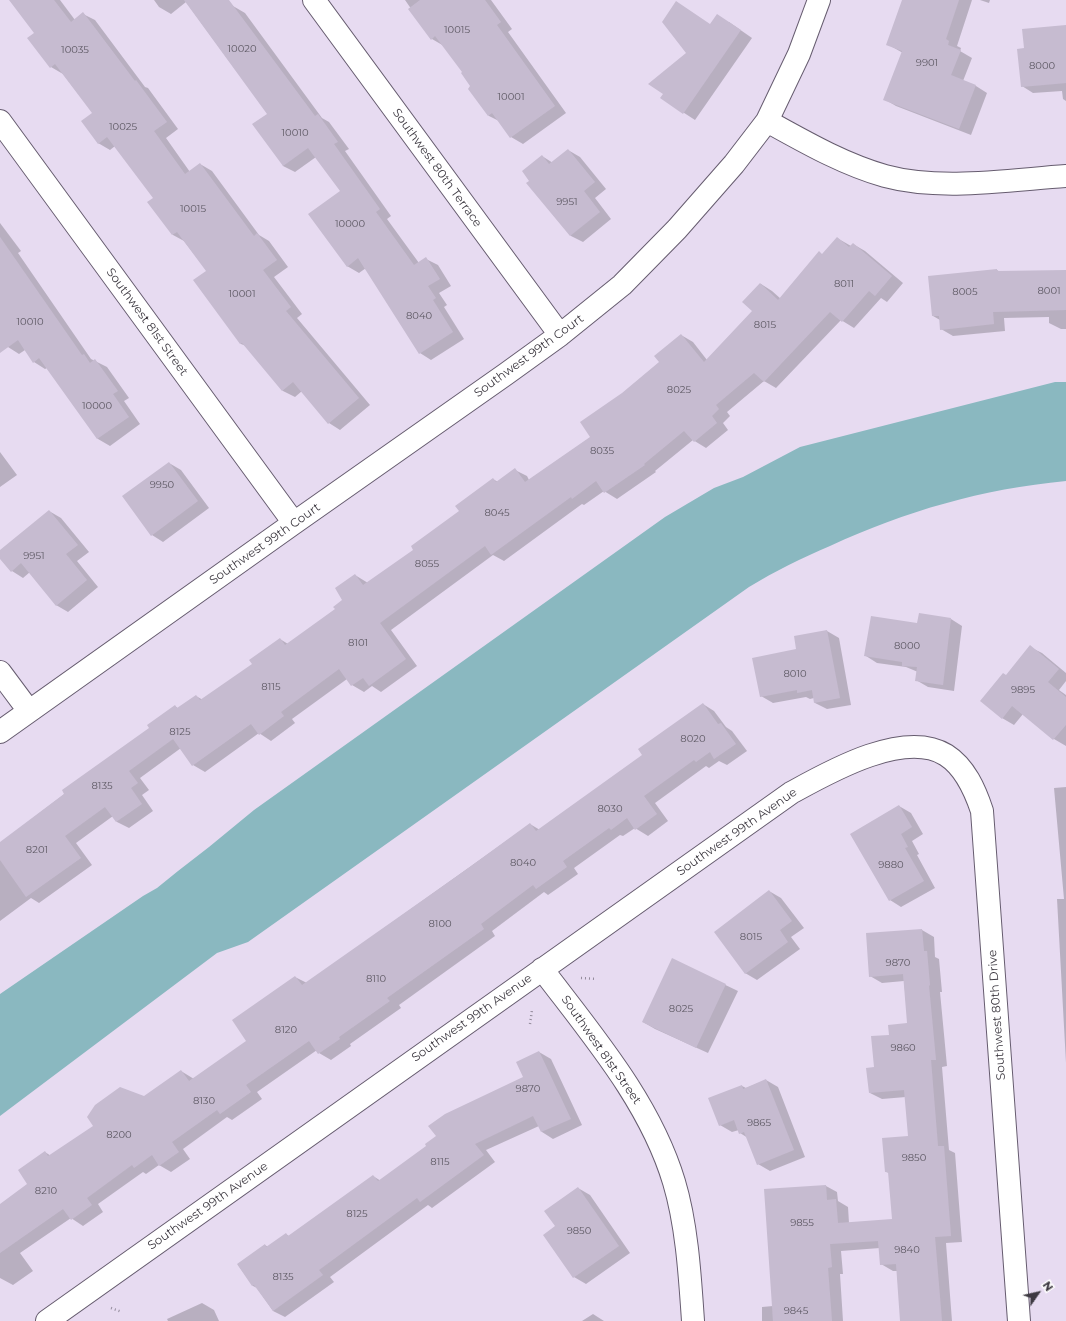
<!DOCTYPE html>
<style>
body{margin:0}
#map{position:relative;width:1066px;height:1321px;overflow:hidden;background:#e7dbf1;font-family:Montserrat,sans-serif}
canvas{display:block}
.north{position:absolute;left:1018px;top:1273px;width:40px;height:40px;-webkit-text-stroke:3px #fff;paint-order:stroke;rotate:56deg;font-size:11px;font-weight:700;line-height:16px;text-align:center;color:#3d3941}
.north::after{content:'';display:block;margin:auto;width:14px;height:18px;background:#3d3941;clip-path:polygon(50% 0,100% 100%,50% 72%,0 100%)}
</style>
<div id="map">
<canvas width="1066" height="1321"></canvas>
<div class="north">N</div>
</div>
<script>
const ctx = document.querySelector('canvas').getContext('2d');
ctx.lineJoin = 'round';
function paint(path, color) { ctx.fillStyle = color; ctx.fill(path, 'evenodd'); }
function stroke(path, color, width, dash) { ctx.strokeStyle = color; ctx.lineWidth = width; ctx.lineCap = dash ? 'butt' : 'round'; ctx.setLineDash(dash || []); ctx.stroke(path); }
function label(font, color, halo, rows, align = 'center') {
  ctx.font = font + ' Montserrat,sans-serif'; ctx.lineWidth = 4; ctx.setLineDash([]); ctx.textBaseline = 'middle'; ctx.strokeStyle = halo; ctx.fillStyle = color; for (const [text, x, y, turn = 0] of rows) {
    ctx.save(); ctx.translate(x, y); ctx.rotate((+turn || 0) * Math.PI / 180); ctx.textAlign = isNaN(turn) ? turn : align; if (halo) ctx.strokeText(text, 0, 0); ctx.fillText(text, 0, 0); ctx.restore();
  }
}
paint(new Path2D(`
 M1055,382h11v99c-84,8 -160,30 -236,65 -28,12 -55,25 -81,41l-501,355 -31,11 -217,163v-122l143,-98 14,-8 21,-17 31,-24 45,-37 411,-293 49,-29 29,-11 57,-30z`), '#8ab8c0');
paint(new Path2D(`
 M11,0h49l15,20 8,-6 12,6 50,67 3,1 30,41 -12,9 24,34 10,-8 12,7 47,64 10,6 19,26 -14,10 28,37 -5,4 73,87 -30,25 -11,-7 -27,-32 -7,6 -12,-6 -37,-45 -5,-2 -46,-63 12,-10 -23,-30 -11,-6 -19,-37 -39,-52 -5,4 -12,-7 -5,-30 -30,-39 -12,-7 -22,-29 6,-5z
 M154,0h72l7,6 12,7 77,105 7,4 20,27 -4,2 46,65 -4,3 32,44 7,-4 12,6 13,21 -12,7 8,12 -3,2 20,32 -33,21 -11,-7 -54,-85 -7,5 -12,-7 -6,-75 -25,-34 -21,15 -12,-6 -15,-52 -82,-112 -15,12 -12,-7z
 M405,0h86l21,29 -4,3 58,81 -43,31 -12,-7 -12,-16 -10,-5 -20,-27 3,-3 -9,-14 -19,-26 -12,-7z
 M918,0h54l-15,46 4,2 -1,3 12,7 -9,23 13,5 11,7 -16,42 -75,-29 -12,-7 19,-46 -16,-9z
 M980,0h10l-1,3z
 M729,22l23,16 -57,82 -34,-22 27,-45 23,-28z
 M1066,26v75l-3,-2 -1,-8 -29,2 -11,-7 3,-37z
 M568,150l12,7 26,32 -11,9 16,21 -28,23 -12,-6 -43,-52 14,-28 11,7z
 M0,223l21,28 -3,2 73,106 16,8 22,31 -5,3 16,23 -30,22 -12,-7 -51,-71 -2,1 -11,-7 -9,-12 -6,4 -11,-7 -8,-11z
 M837,238l14,8 2,-2 12,7 38,32 -16,19 -6,-4 -27,30 -13,-8 -65,68 -12,-7 -37,31 3,4 -7,7 5,7 -22,18 -13,-8 -38,31 1,1 -39,27 -13,-8 -20,14 -2,-1 -78,57 -11,-6 -102,75 26,36 -36,26 -9,-6 -8,6 -12,-7 -5,-6 -55,40 3,4 -24,18 -12,-8 -54,39 -12,-7 -12,-17 -41,30 9,12 -7,5 11,16 -24,17 -12,-6 -4,-6 -37,27 16,22 -53,38 -8,-5 -31,23v-78l151,-115 24,-22 4,3 17,-13 7,4 51,-36 26,-25 8,5 48,-35 8,-9 11,-25 13,8 46,-33 47,-38 32,-33 5,3 17,-12 12,6 2,4 62,-43 31,-43 38,-32 21,-27 12,7 14,18 46,-49 8,-27 11,7 9,8 42,-44z
 M997,270l3,2 66,-1v58h-5l-12,-6v-6l-45,1 1,13 -52,5 -12,-7 -1,-9 -7,-4z
 M0,452l17,23 -17,12z
 M169,463l12,7 28,38 -46,34 -11,-7z
 M49,511l12,7 28,34 -12,9 21,26 -30,25 -12,-7 -26,-33 -7,6 -11,-7 -12,-14v-5z
 M951,619l11,7 -8,65 -26,-4 -12,-7 2,-8 -12,-5 -29,-4 -11,-7z
 M827,631l12,7 12,67 -24,4 -12,-6 -1,-5 -4,1 -4,-2 -33,6 -12,-7 37,-46z
 M1030,647l12,6 24,20v8l-7,9 7,5v51l-12,-7 -31,-25 -9,11 -12,-7 5,-42z
 M703,704l11,7 12,16 6,4 15,20 -20,14 -8,-4 -10,7 -3,-2 -51,37 13,18 -20,15 -13,-8 -12,8 -3,-1 -46,33 4,6 -30,21 -4,-3 -52,39 3,5 -96,69 2,3 -51,36 1,2 -20,14 -12,-7 -2,-3 -60,42 5,7 -30,21 -5,-3 -44,32 7,10 -19,13 -12,-7 -13,9 -3,-2 -45,32 5,8 -20,14 -12,-8 -51,35 13,18 -20,14 -13,-7v-67l29,-27 16,-32 6,4 93,-58 37,-27 13,8 54,-38 47,-64 12,6 223,-159 10,6 104,-75z
 M1066,787v276l-9,-164h7l-10,-111z
 M899,806l12,7 12,21 -11,7 7,13 -2,1 18,33 -34,19 -11,-7z
 M769,891l12,7 23,30 -13,9 9,12 -43,31 -12,-7z
 M922,930l12,7 1,20 4,2 3,33h-2l7,74 -5,1 7,83 6,3 7,89 -16,1 6,78h-51l-4,-50h-4l-12,-7 -1,-16 -39,3 2,23h-3l3,47h-81v-14l11,-1 53,-120 11,6 1,9 10,6 1,16 44,-3 -4,-47 -3,-1 24,-35 -4,-40 -24,2 -12,-6 5,-25 15,-33 18,-11 -4,-43 -22,2 -12,-7 -3,-42z
 M673,960l65,31 -30,62 -53,-24 -12,-7z
 M539,1052l12,7 31,66 -29,14 -11,-7 -3,-6 -53,24 9,12 -63,46 -4,-3 -98,72 4,5 -49,35 -12,-6 -16,-23 -4,-2 -15,-21 27,-20 3,2 18,-13 3,2 84,-60 8,5 143,-103z
 M766,1080l12,7 27,70 -35,14 -12,-7 -10,-26 -8,-5 -1,-3 -7,2 -12,-7 22,-39 4,2z
 M578,1188l12,7 40,58 -44,31 -12,-7 -18,-50z
 M202,1303l12,7 5,11h-51l-1,-2z
 M593,1314l11,7h1h-23z`), '#0003');
paint(new Path2D(`
 M9,0h45l17,22 12,-10 52,69 1,-1 31,42 -13,9 31,43 15,-11 54,73 3,-3 20,27 -14,10 28,37 -5,4 73,87 -31,26 -35,-42 -11,9 -40,-48 -2,1 -47,-64 13,-9 -29,-39 -5,3 -25,-33 6,-4 -46,-61 -9,7 -17,-23 11,-8 -37,-49 -5,4 -23,-30 7,-5z
 M184,0h45l86,116 3,-2 20,28 -4,2 46,65 -4,3 38,53 12,-8 14,22 -12,7 8,12 -3,2 20,32 -34,22 -61,-96 -11,9 -39,-53 32,-23 -32,-43 -25,18 -31,-42 15,-10z
 M420,0h65l16,22 -4,3 58,81 -45,32 -18,-25 -4,3 -20,-27 2,-3 -9,-13 1,-1 -27,-36 -4,4 -23,-31z
 M902,0h57l-13,39 3,2 -1,4 13,5 -10,25 25,10 -17,44 -76,-29 19,-49 -16,-6z
 M676,1l34,23 7,-10 24,16 -58,84 -23,-16 3,-4 -15,-10 38,-31 -24,-31z
 M1066,25v58l-45,4 -4,-38 7,-1 -2,-19z
 M568,149l27,33 -11,9 16,21 -30,24 -44,-53 3,-2 -7,-10 20,-16 7,9z
 M0,237l82,118 2,-1 6,9 5,-4 23,32 -5,3 16,23 -32,22 -58,-81 -6,5 -15,-23 -18,13z
 M837,237l12,10 4,-4 39,33 -17,20 -6,-5 -27,31 -12,-10 -66,70 -10,-9 -38,32 3,4 -7,7 5,7 -23,19 -10,-11 -40,33 1,1 -41,28 -8,-12 -24,18 -1,-2 -80,58 -6,-9 -105,77 26,36 -37,27 -6,-8 -12,8 -12,-17 -58,43 3,4 -25,19 -8,-11 -59,42 -19,-27 -44,32 9,12 -7,5 11,16 -26,18 -11,-15 -40,29 16,22 -55,39 -26,-37v-18l64,-48 -2,-4 87,-62 -2,-3 28,-20 2,3 19,-13 4,5 52,-36 -3,-4 31,-22 5,7 50,-36 -2,-2 9,-7 -7,-12 20,-14 8,11 50,-35 -2,-4 48,-35 -4,-5 38,-28 3,4 19,-14 10,14 65,-45 -10,-15 42,-29 37,-31 -5,-6 27,-22 23,28 48,-51 -10,-9 18,-19 18,17 41,-49 3,3z
 M997,269v2l69,-1v40l-73,2 1,12 -54,6 -1,-14h-7l-4,-40z
 M169,462l29,39 -47,35 -29,-40z
 M49,510l29,35 -12,9 21,26 -31,26 -35,-43 -10,9 -11,-13v-9z
 M919,613l32,5 -8,67 -28,-4 2,-14 -15,-1v-4l-38,-6 7,-40 46,7z
 M827,630l13,68 -26,5 -2,-13 -15,3v-3l-37,7 -8,-39 44,-9 -2,-13z
 M1030,645l29,24 -11,13 18,15v28l-13,15 -41,-34 -10,13 -22,-18 23,-28 3,2z
 M703,703l15,21 3,-1 15,21 -22,15 -4,-7 -14,10 -2,-2 -50,36 13,18 -22,16 -8,-12 -16,12 -2,-2 -46,33 4,6 -31,22 -3,-4 -52,39 3,5 -97,69 3,3 -51,36 1,2 -22,15 -9,-13 -63,44 5,7 -31,22 -3,-4 -45,32 7,10 -20,14 -7,-11 -18,13 -2,-3 -45,33 5,7 -21,15 -8,-11 -63,44v-49l27,-20 -9,-14 27,-19 3,5 45,-30 -6,-9 8,-12 25,-18 24,9 37,-26 8,11 57,-40 -14,-21 63,-44 7,9 165,-116 63,-46 6,8 106,-76 -4,-6z
 M899,805l13,22 -11,7 7,13 -3,1 19,33 -35,20 -39,-67z
 M769,890l23,31 -12,9 8,12 -43,32 -31,-42z
 M922,929l2,22h3l3,34 -1,1 7,74h-5l7,86h6l7,90 -16,1 7,84h-42l-4,-57 -16,1 -2,-24 -48,3 2,23 -4,1 4,53h-59l-9,-132 62,-4 1,15 9,-1 2,24 54,-4 -4,-47h-3l-3,-34 26,-2 -4,-46 -35,3 -3,-25 8,-1 -3,-31 18,-1 -1,-10 19,-2 -4,-49 -34,3 -3,-44z
 M672,958l54,26 -30,64 -54,-26z
 M539,1051l32,68 -30,13 -8,-16 -58,28 9,11 -64,47 -3,-4 -98,72 4,5 -50,36 -19,-26 -2,1 -15,-22 28,-20 1,3 20,-14 2,3 85,-61 5,6 48,-35 -1,-2 11,-8 -8,-10 17,-12 78,-37 -7,-15z
 M766,1079l28,71 -37,15 -13,-33 -5,2 -5,-14 -15,6 -11,-28 34,-13 1,4z
 M578,1187l41,59 -46,32 -30,-43 12,-9 -11,-15z`), '#c6bbd0');
const minor = new Path2D(`
 M314,0l246,335
 M0,121l294,402
 M767,121c38,21 76,43 118,55 55,15 124,4 181,0
 M0,672l29,39
 M0,732l294,-209 212,-149 54,-39 62,-50 55,-56 57,-65 33,-43 32,-67 20,-54
 M542,969c50,66 108,133 132,213 13,43 16,95 19,139
 M47,1321l744,-528c38,-21 113,-64 155,-38 19,12 29,35 36,56l37,510`);
stroke(minor, '#665c6f', 24);
stroke(new Path2D(`
 M581,978l15,1
 M530,1024l2,-14
 M111,1308l11,4`), '#948c9c', 2.5, [1, 3]);
stroke(minor, '#fff', 22);
label('10px', '#5f5a65', null, [
 ["10015",457,30],
 ["10020",242,49],
 ["10035",75,50],
 ["9901",927,63],
 ["8000",1042,66],
 ["10001",511,97],
 ["10025",123,127],
 ["10010",295,133],
 ["9951",567,202],
 ["10015",193,209],
 ["10000",350,224],
 ["8011",844,284],
 ["8001",1049,291],
 ["8005",965,292],
 ["10001",242,294],
 ["8040",419,316],
 ["10010",30,322],
 ["8015",765,325],
 ["8025",679,390],
 ["10000",97,406],
 ["8035",602,451],
 ["9950",162,485],
 ["8045",497,513],
 ["9951",34,556],
 ["8055",427,564],
 ["8101",358,643],
 ["8000",907,646],
 ["8010",795,674],
 ["8115",271,687],
 ["9895",1023,690],
 ["8125",180,732],
 ["8020",693,739],
 ["8135",102,786],
 ["8030",610,809],
 ["8201",37,850],
 ["8040",523,863],
 ["9880",891,865],
 ["8100",440,924],
 ["8015",751,937],
 ["9870",898,963],
 ["8110",376,979],
 ["8025",681,1009],
 ["8120",286,1030],
 ["9860",903,1048],
 ["9870",528,1089],
 ["8130",204,1101],
 ["9865",759,1123],
 ["8200",119,1135],
 ["9850",914,1158],
 ["8115",440,1162],
 ["8210",46,1191],
 ["8125",357,1214],
 ["9855",802,1223],
 ["9850",579,1231],
 ["9840",907,1250],
 ["8135",283,1277],
 ["9845",796,1311]
]);
label('12px', '#3d3941', '#fff', [
 ["Southwest 80th Terrace",437,168,54],
 ["Southwest 81st Street",147,322,54],
 ["Southwest 99th Court",529,356,-36],
 ["Southwest 99th Court",265,544,-35],
 ["Southwest 99th Avenue",737,832,-35],
 ["Southwest 80th Drive",997,1015,-94],
 ["Southwest 99th Avenue",472,1018,-35],
 ["Southwest 81st Street",601,1050,55],
 ["Southwest 99th Avenue",208,1206,-35]
]);
</script>
